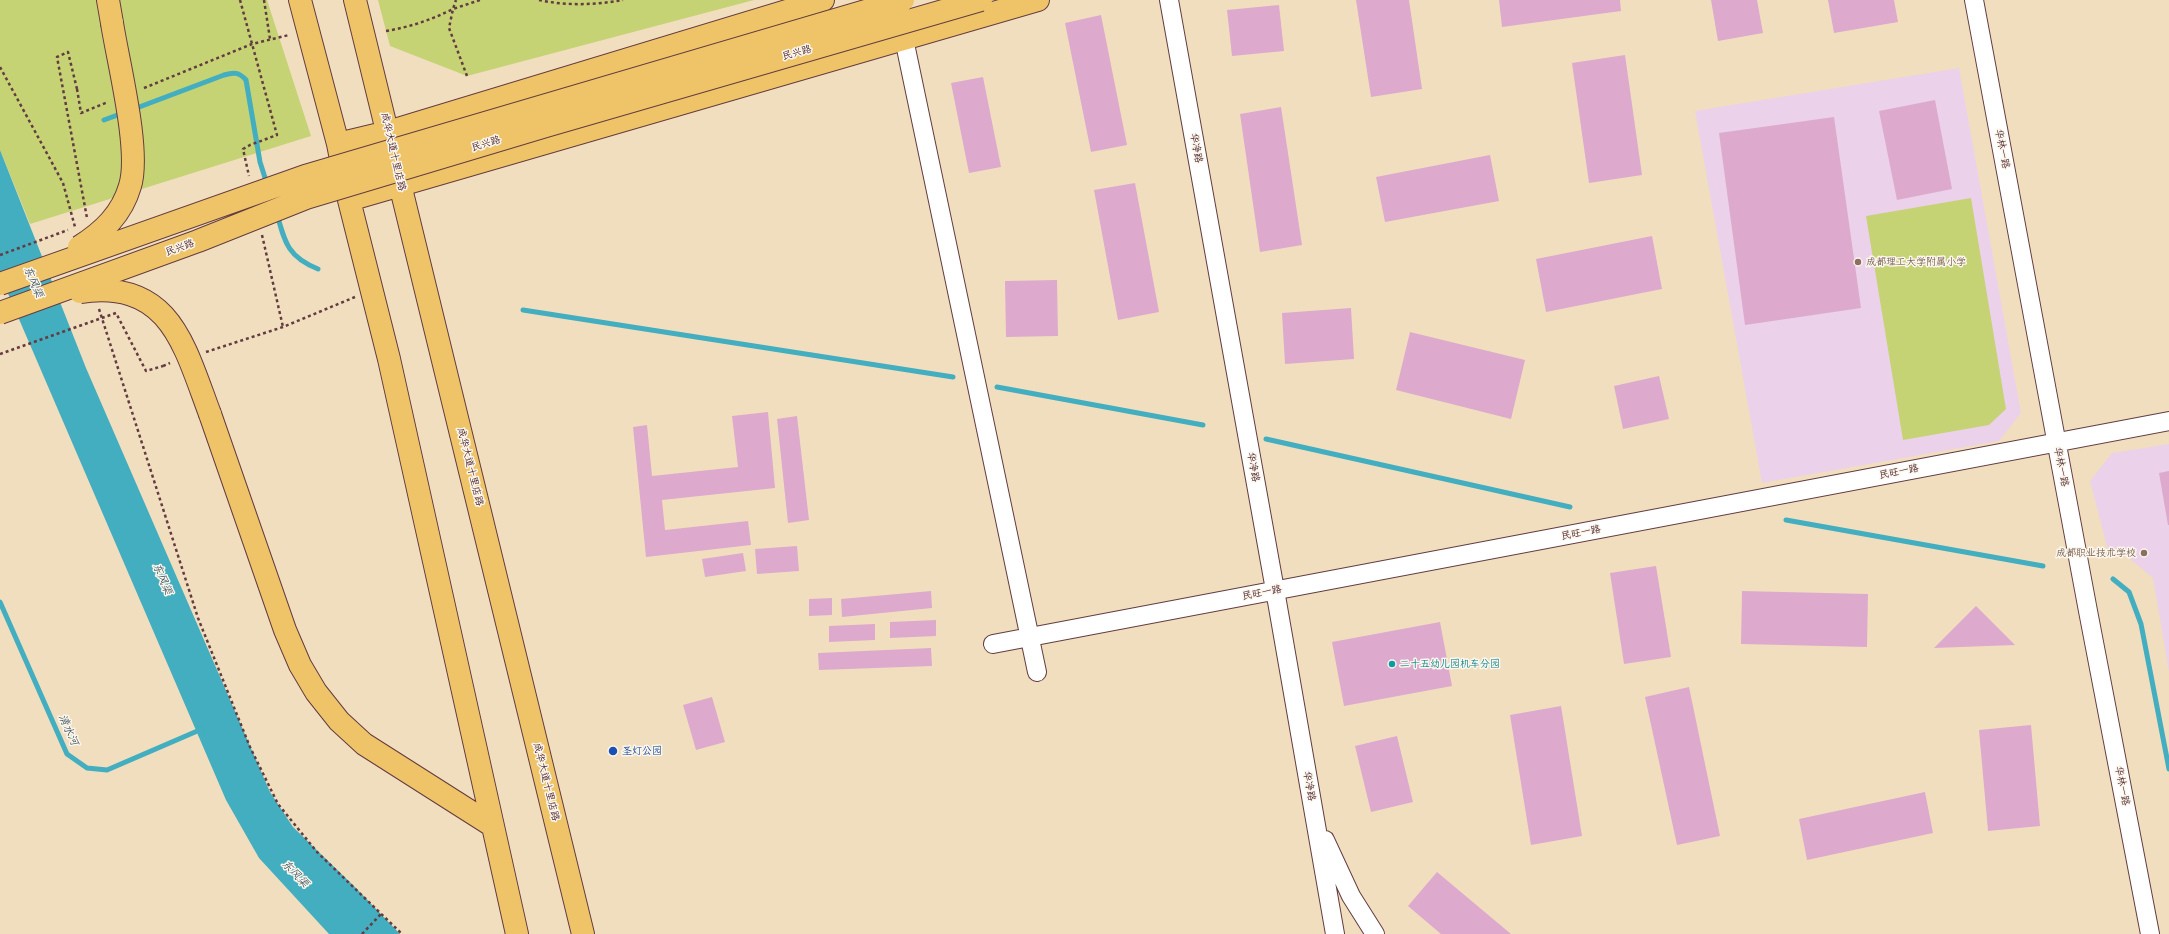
<!DOCTYPE html>
<meta charset="utf-8">
<style>
body{margin:0}
canvas{display:block;background:#f1debe}
</style>
<canvas width="2169" height="934"></canvas>
<script>
const ctx = document.querySelector('canvas').getContext('2d');
ctx.lineJoin = 'round';
function paint(path, color) { ctx.fillStyle = color; ctx.fill(path, 'evenodd'); }
function stroke(path, color, width, dash) { ctx.strokeStyle = color; ctx.lineWidth = width; ctx.lineCap = dash ? 'butt' : 'round'; ctx.setLineDash(dash || []); ctx.stroke(path); }
function label(font, color, halo, rows, align = 'center') {
  ctx.font = font + ' "Shantell Sans","LXGW WenKai TC",sans-serif'; ctx.lineWidth = 3; ctx.setLineDash([]); ctx.textBaseline = 'middle'; ctx.strokeStyle = halo; ctx.fillStyle = color; for (const [text, x, y, turn = 0] of rows) {
    ctx.save(); ctx.translate(x, y); ctx.rotate((+turn || 0) * Math.PI / 180); ctx.textAlign = isNaN(turn) ? turn : align; if (halo) ctx.strokeText(text, 0, 0); ctx.fillText(text, 0, 0); ctx.restore();
  }
}
paint(new Path2D(`
 M1959,68l62,345 -22,28 -237,42 -67,-372z
 M2169,444v228l-16,-94 -23,-19 -23,-12 -17,-66 22,-28z`), '#ecd1ea');
paint(new Path2D(`
 M0,0h267l44,136 -281,88 -30,-74z
 M378,0h376l-287,76 -77,-30z
 M1971,198l35,211 -17,16 -86,15 -37,-224z`), '#c5d375');
paint(new Path2D(`
 M0,150l86,218 184,424 23,35 63,61 44,46h-71l-70,-76 -33,-58 -226,-525z`), '#42aec0');
stroke(new Path2D(`
 M134,109l90,-34c10,-3 15,-3 22,5l14,82 7,22
 M104,120l19,-7
 M277,214c8,29 11,43 41,55
 M523,310l430,67
 M997,387l206,38
 M1266,439l304,68
 M1786,520l257,46
 M2113,579l16,13 12,32 28,145
 M0,602l67,152 20,14 20,2 95,-41`), '#42aec0', 5);
paint(new Path2D(`
 M1356,0h53l13,89 -51,8z
 M1499,0h121l1,11 -119,16z
 M1711,0h46l6,33 -45,8z
 M1828,0h66l4,22 -64,11z
 M1279,5l5,46 -52,5 -5,-46z
 M1101,15l26,130 -36,7 -26,-129z
 M1625,55l17,120 -53,8 -17,-120z
 M983,77l18,90 -32,6 -18,-90z
 M1935,100l17,89 -55,11 -18,-89z
 M1281,107l21,138 -42,7 -20,-138z
 M1834,117l27,191 -116,17 -26,-192z
 M1490,155l9,46 -114,21 -9,-45z
 M1135,183l24,129 -41,8 -24,-130z
 M1652,236l10,53 -116,23 -10,-53z
 M1057,280l1,56 -52,1 -1,-56z
 M1351,308l3,51 -69,5 -3,-51z
 M1410,332l115,28 -14,59 -115,-29z
 M1659,376l10,43 -46,10 -9,-43z
 M768,412l7,76 -113,12 3,30 83,-9 3,24 -105,12 -13,-130 14,-2 5,51 86,-9 -6,-51z
 M797,416l12,104 -21,3 -11,-104z
 M2169,471v54h-1l-9,-52z
 M797,546l2,25 -42,3 -2,-25z
 M743,553l3,18 -41,6 -3,-18z
 M1656,566l15,91 -47,7 -14,-91z
 M931,591l1,17 -90,9 -1,-18z
 M1742,591l126,3 -1,53 -126,-3z
 M832,598v17l-23,1v-17z
 M1976,606l39,39 -81,3z
 M936,620v16l-46,2v-16z
 M1440,622l12,64 -108,20 -12,-64z
 M875,624v16l-46,2v-16z
 M931,648l1,18 -113,4 -1,-17z
 M1689,687l31,149 -43,9 -32,-148z
 M712,697l13,45 -29,8 -13,-45z
 M1561,706l21,130 -51,9 -21,-130z
 M2031,725l9,101 -52,5 -9,-101z
 M1397,736l16,66 -42,10 -16,-66z
 M1925,792l8,41 -126,27 -8,-41z
 M1437,872l74,62h-70l-33,-28z`), '#ddaace');
const minor = new Path2D(`
 M1169,0l106,590 60,344
 M1974,0l114,611 62,323
 M904,39l133,633
 M993,644l1176,-223
 M1325,840l26,56 24,38`);
const major = new Path2D(`
 M108,0l4,23
 M300,0l38,144 11,56 40,159 128,575
 M355,0l228,934
 M338,144l50,-12 435,-132
 M349,200l689,-200
 M210,414l75,216 15,35 16,27 23,29 25,23 129,82`);
stroke(minor, '#633c41', 20);
stroke(major, '#633c41', 24);
stroke(new Path2D(`
 M240,0l37,135 -27,10 -7,4 6,27
 M264,0l6,39
 M539,0c28,6 56,5 84,0
 M386,31c24,-4 45,-11 67,-22l3,-9
 M0,67l63,116 12,44
 M467,76l-18,-48 4,-19 27,-9
 M144,88l108,-44 37,-9
 M77,89l4,24 27,-11
 M262,235l21,92
 M99,309l99,309 52,129 28,57 39,48 85,82
 M206,352l77,-25 72,-30
 M163,366l7,-3
 M362,934l19,-20`), '#633c41', 2.5, [3, 3]);
stroke(minor, '#fff', 18);
stroke(major, '#efc469', 22);
const majorBridge = new Path2D(`
 M79,247c24,-15 43,-33 51,-61 11,-35 -12,-124 -18,-163
 M0,284l305,-108 598,-176
 M80,292c90,-13 104,53 130,122
 M0,313l198,-72 108,-43 240,-72 435,-126`);
stroke(majorBridge, '#633c41', 24, []);
stroke(new Path2D(`
 M77,89l-9,-37 -11,5 30,161
 M0,255l68,-25
 M0,354l116,-41 30,58 17,-5`), '#633c41', 2.5, [3, 3]);
stroke(majorBridge, '#efc469', 22);
for (const [x, y, r, color] of [
 [1858,262,4,"#8d6e63"],
 [2144,553,4,"#8d6e63"],
 [1392,664,4,"#0f9aa8"],
 [613,751,5,"#1a4fb4"]
]) { const dot = new Path2D(); dot.arc(x, y, r, 0, 2 * Math.PI); ctx.fillStyle = color; ctx.fill(dot); stroke(dot, '#fbf7ec', 1.5); }
label('10px', '#4a1f2b', '#fbf7ec', [
 ["民兴路",797,53,-16],
 ["民兴路",486,144,-17],
 ["华净路",1196,148,80],
 ["华林一路",2002,149,79],
 ["成华大道十里店路",393,152,77],
 ["民兴路",180,248,-20],
 ["成华大道十里店路",470,467,76],
 ["华净路",1253,467,80],
 ["华林一路",2061,467,79],
 ["民旺一路",1899,472,-11],
 ["民旺一路",1581,533,-11],
 ["民旺一路",1262,593,-11],
 ["成华大道十里店路",546,782,76],
 ["华净路",1309,786,80],
 ["华林一路",2122,786,79]
]);
label('10px', '#785e54', '#fbf7ec', [
 ["成都理工大学附属小学",1866,262],
 ["成都职业技术学校",2136,553,"right"]
], 'left');
label('10px', '#0d838f', '#fbf7ec', [
 ["二十五幼儿园机车分园",1400,664]
], 'left');
label('10px', '#164399', '#fbf7ec', [
 ["圣灯公园",622,751]
], 'left');
label('italic 11px', '#475867', '#fbf7ec', [
 ["东风渠",33,282,67],
 ["东风渠",162,579,67],
 ["清水河",68,730,65],
 ["东风渠",295,874,46]
]);
</script>
